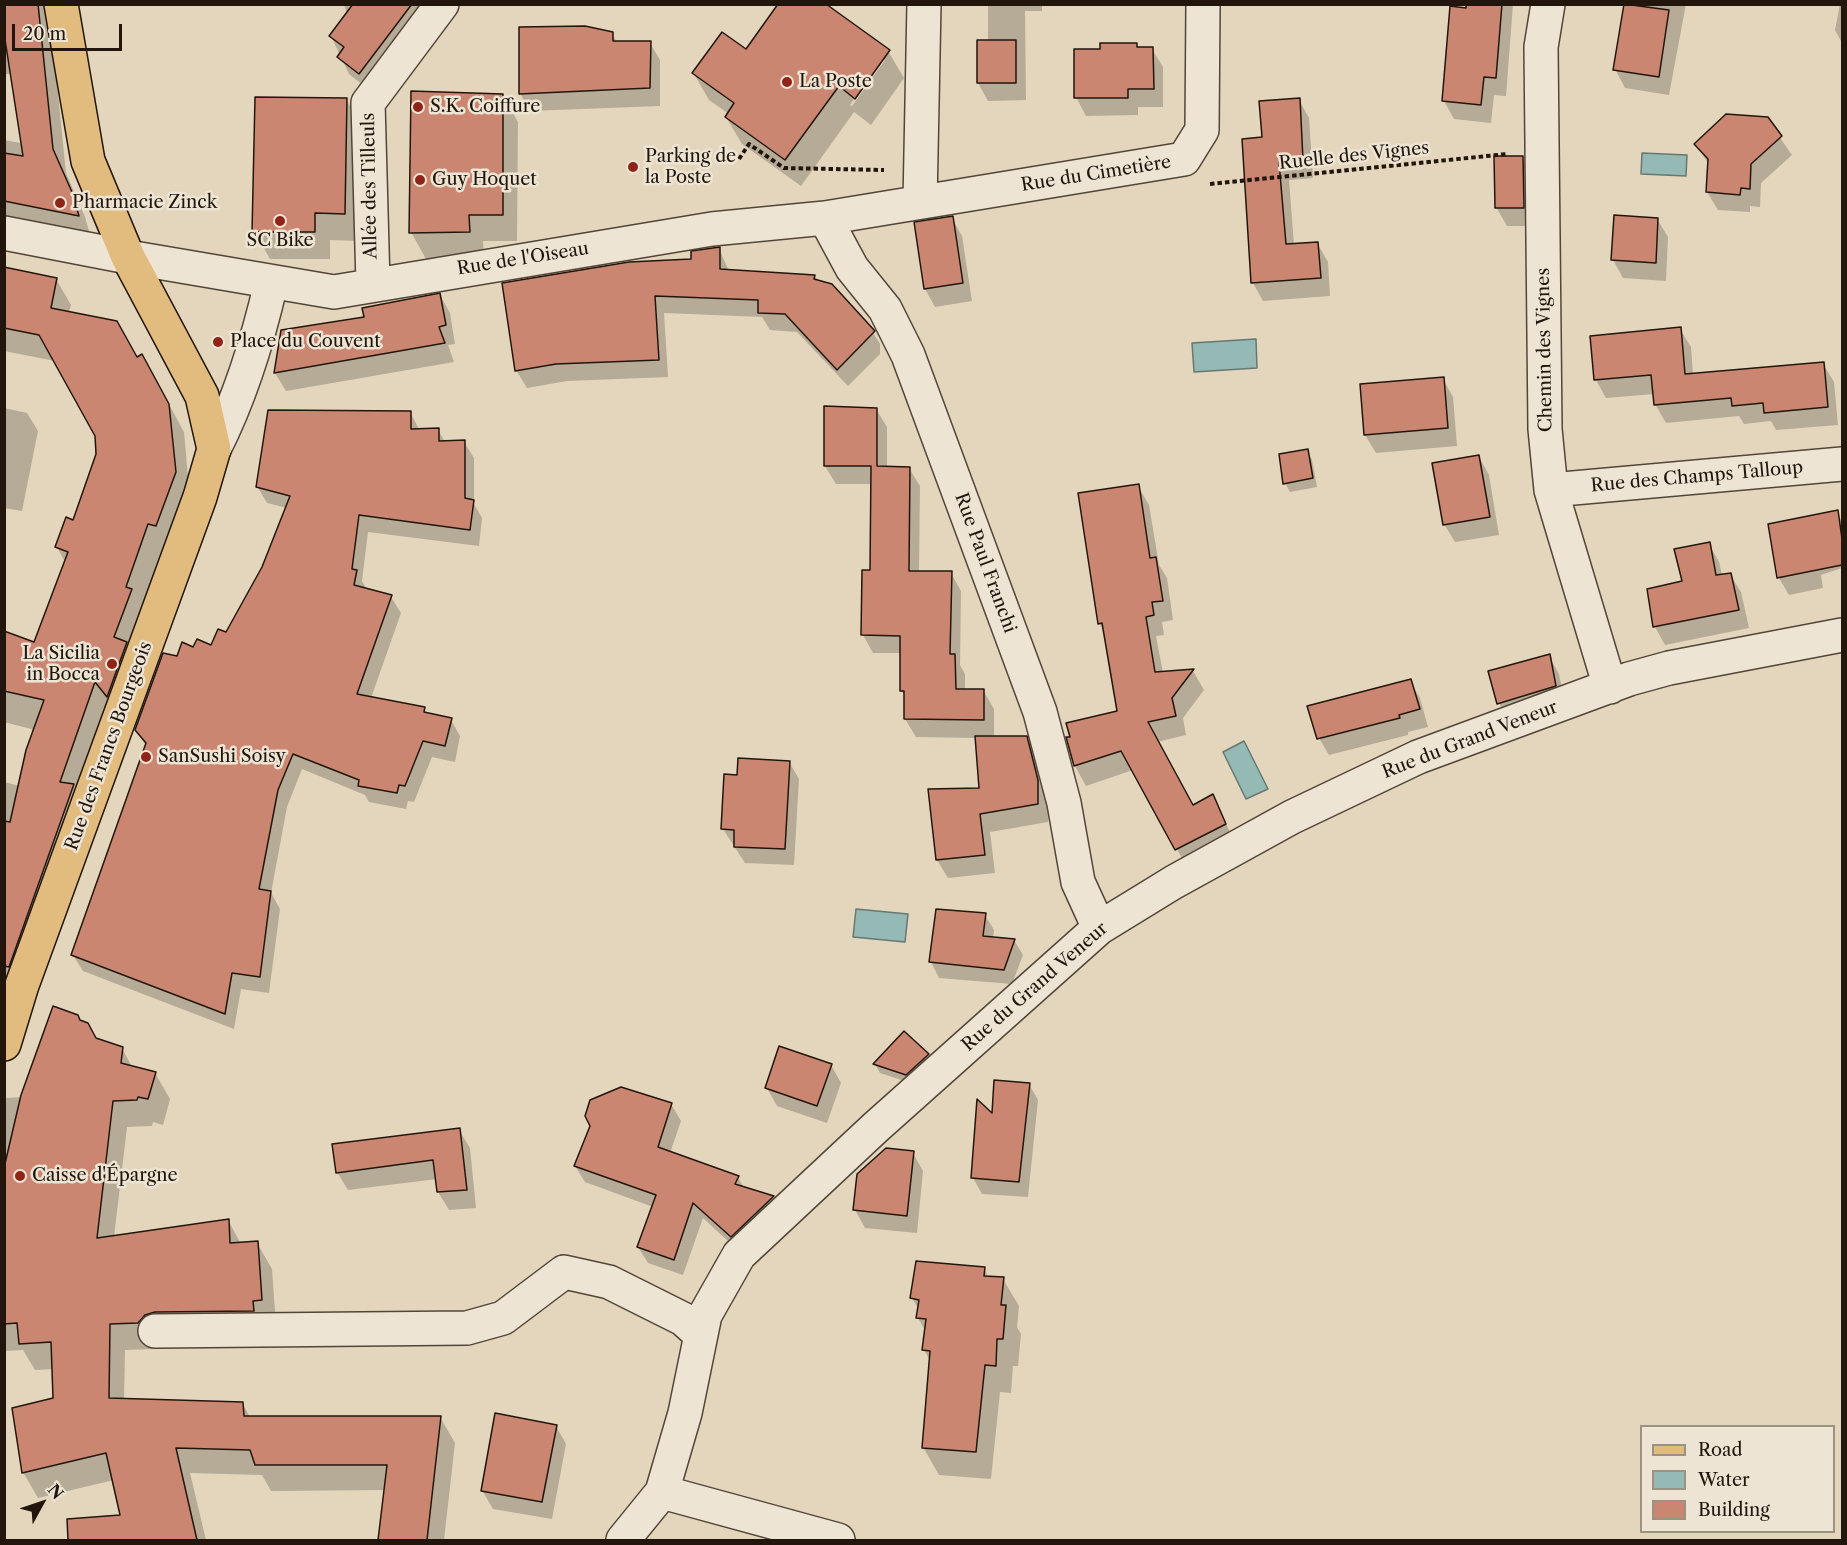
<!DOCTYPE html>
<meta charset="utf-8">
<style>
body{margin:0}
#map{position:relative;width:1847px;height:1545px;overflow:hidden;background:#e4d6bd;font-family:"Libre Caslon Text",serif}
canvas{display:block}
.frame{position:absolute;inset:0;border:6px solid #22160c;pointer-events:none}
.legend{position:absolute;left:1640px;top:1425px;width:195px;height:108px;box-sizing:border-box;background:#ede4d4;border:2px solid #9c9284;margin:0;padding:8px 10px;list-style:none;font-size:18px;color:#22160c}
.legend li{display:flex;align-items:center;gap:12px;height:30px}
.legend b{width:30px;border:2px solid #9c9284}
.north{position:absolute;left:12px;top:1473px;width:60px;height:60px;-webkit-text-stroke:4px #ede4d4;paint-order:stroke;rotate:50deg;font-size:16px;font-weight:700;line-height:24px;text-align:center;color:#22160c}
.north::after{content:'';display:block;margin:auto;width:21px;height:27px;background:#22160c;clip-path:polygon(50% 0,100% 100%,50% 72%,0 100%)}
.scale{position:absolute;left:12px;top:24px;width:110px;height:27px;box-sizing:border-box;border:3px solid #22160c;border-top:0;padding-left:8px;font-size:18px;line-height:21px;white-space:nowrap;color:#22160c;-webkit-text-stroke:4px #ede4d4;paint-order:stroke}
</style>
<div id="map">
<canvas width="1847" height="1545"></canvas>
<div class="frame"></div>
<ul class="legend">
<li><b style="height:8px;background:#e2bb7e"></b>Road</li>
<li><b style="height:16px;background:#95b9b5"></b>Water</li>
<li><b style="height:16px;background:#ca8671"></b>Building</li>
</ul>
<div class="north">N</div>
<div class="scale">20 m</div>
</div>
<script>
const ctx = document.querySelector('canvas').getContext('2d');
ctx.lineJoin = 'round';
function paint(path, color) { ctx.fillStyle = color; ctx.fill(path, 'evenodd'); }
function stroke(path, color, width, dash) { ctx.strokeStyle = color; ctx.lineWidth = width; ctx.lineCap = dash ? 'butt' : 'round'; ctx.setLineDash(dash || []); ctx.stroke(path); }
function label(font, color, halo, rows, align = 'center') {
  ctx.font = font + ' "Libre Caslon Text",serif'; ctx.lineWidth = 5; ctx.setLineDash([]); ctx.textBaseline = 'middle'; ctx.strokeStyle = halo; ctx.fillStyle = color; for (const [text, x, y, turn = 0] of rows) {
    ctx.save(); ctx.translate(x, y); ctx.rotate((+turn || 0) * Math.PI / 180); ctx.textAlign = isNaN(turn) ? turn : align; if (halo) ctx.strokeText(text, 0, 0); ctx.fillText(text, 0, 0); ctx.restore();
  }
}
const water = new Path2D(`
 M1642,153l45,2 -1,21 -45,-2z
 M1256,339l1,29 -63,4 -2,-29z
 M1244,741l24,48 -22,10 -23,-47z
 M856,909l52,5 -3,28 -52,-5z`);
paint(water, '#95b9b5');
stroke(water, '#677871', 1.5);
paint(new Path2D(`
 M4,4h45l17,169 19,44 6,21 -87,-18v-80l17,3 -9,-69h-8z
 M344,4h90l-65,86 -20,-16 -18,-38 16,-21z
 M988,4h54v7h-17l1,89 -38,1 -10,-18 10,-42z
 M1468,4h45l-7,92 -12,-1 -3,28 -37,-4 -10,-18z
 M1625,4h61l-17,91 -44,-7 -10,-19z
 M1840,4h2v39l-7,-13z
 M612,34l5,8 33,1 10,17v46l-130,5 -10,-18z
 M1136,44l2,5h14l11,18v40h-25v8l-52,1 -10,-19 26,-46z
 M747,51h141l16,27 -33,47 -17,-13 -53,74 -59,-42 -16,-27 3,-3 -20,-14 -15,-26zM881,60h4l-33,46 -2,-1z
 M502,95l16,27 -1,119h-34l1,17 -58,1 -15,-27z
 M346,99l16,28 -2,114 -30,-1v19h-60l-16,-28z
 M1299,100l10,18 4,60 -24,2 5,65 23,-2 11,19 2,34 -67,5 -10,-18 11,-144z
 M1767,119l25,36 -31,28 -1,24 -10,-1v6l-32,-2 -11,-18 2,-27 -13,-21z
 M1523,158l10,18 1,50h-27l-11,-19z
 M952,218l10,18 10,65 -37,6 -10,-18z
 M1657,219l11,18 -2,44 -43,-3 -10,-18z
 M719,249l10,22 85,5 55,50 11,18v10l-32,32 -51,-54 -27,-2 -8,-13 -98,-4 4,64 -101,4 -40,7 -11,-18 177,-109z
 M4,269l52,10 15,26 -2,8 68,46 20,23 27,50 6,67 -19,53 -8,-3 -21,60 -138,437v-264l16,4 15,-56 -31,-8v-87l31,9 30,-82 -8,-15 17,-25 24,-68 -2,-19 -41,-74 -51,-10z
 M440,295l10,18 5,31 -7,1 6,17 -168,29 -11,-18 90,-55z
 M1680,329l11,18 2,28 130,-11 11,18 4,43 -62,5 -5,-9 -27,3 -5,-8 -73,7 -11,-19 -1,-10 -48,4 -10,-18 -4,-43z
 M1443,379l10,18 4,49 -81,7 -11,-18z
 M4,408l23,5 11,18 -16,80 -18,-3z
 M876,409l11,18v41h22l11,18 -1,86 32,1 10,18 -1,74 5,9v17l18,-1 11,19v28h32l11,19 12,57 -1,9 -58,10 5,41 -47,5 -11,-18 44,-71 -4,-51 -61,-1 -11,-18 1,-21 -5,-8 1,-37h-29l-10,-18 9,-63v-88h-36l-11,-18z
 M410,412l9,17 19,1 7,12h19l10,16v46l8,14 -3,28 -111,-14 -6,49 4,7 25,9 10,16 -30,85 53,11 3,6 24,5 9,16 -5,26 -23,-5 -18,45 -6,-1 -2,8 -37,-7 -4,-7 -63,-26 -15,38 -16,86 9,16 -11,84 -28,-4 -7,40 -151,-58 -10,-16 73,-209 -9,-16 41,-72 16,-9 18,-2 15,-13 36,-66 24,-60 -20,-5 -10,-17z
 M1307,451l5,9 5,27 -27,5 -5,-9z
 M1479,457l10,18 10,60 -44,7 -11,-18z
 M1138,486l11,19 10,60 8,13 6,42 -11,2 2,13 -8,1 7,37 30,-2 11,19 -21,28 3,17 -29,7 36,65 19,-11 24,48 -48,25 -55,-99 -47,16 -11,-20 -7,-28 50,-26 -13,-79 -6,-10z
 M1837,512l5,10v46l-21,7 2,13 -34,7 -10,-17 -10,-52z
 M1709,544l10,18 3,13 8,-1 11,18 8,36 -84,17 -10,-18 -7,-37 36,-7z
 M1549,656l10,18 6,30 -56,18 -10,-19z
 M1410,681l10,17 8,29 -20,5v3l-79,20 -10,-17z
 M789,762l10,17 -5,86 -49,-2 -22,-34 16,-53z
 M937,911l48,4 9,15 -1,8 21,2 9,15 -11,29 -73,-6 -8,-16z
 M81,1022l14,17 27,9 10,19 23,6 15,26 -7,26 -10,-3 -1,4 -25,1 -13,110 114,-17 13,24 16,-1 15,26 4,57 -116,15 -7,8 -28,1 -1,50 118,3 8,14h190l15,26 -11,97h-64l6,-50 -115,1 -9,-16 -72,-2 16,67h-114h4l-3,-21 29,-3 -8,-36 -76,18 -15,-26 31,-73v-30l-19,1 -12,-20 -19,1v-253l19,-1z
 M904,1034l24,21 5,9 -22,19 -31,-10 -5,-9z
 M831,1065l10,18 -14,40 -50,-17 -10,-18z
 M1029,1084l9,16 -10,97 -46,-3 -9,-16z
 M671,1104l10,17 -11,32 68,25 7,11 28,9 10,16 -42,39 -38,-35 -20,57 -35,-12 -10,-16 15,-40 -68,-25 -10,-16z
 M459,1130l11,18 6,60 -27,2 -11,-18 -1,-13 -89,11 -11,-18z
 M913,1153l10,18 -6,62 -52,-5 -10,-18z
 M984,1268l5,10 14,1 16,27 -2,21 4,7 -3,32h-5l-2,27 -11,-1 -9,87 -52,-4 -16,-28 8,-85 -7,-12 2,-18 -8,-14 1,-8 -7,-12z
 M556,1426l10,18 -14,75 -59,-10 -11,-19z`), '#0003');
const building = new Path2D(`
 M4,4h34l15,145 19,43 7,24 -75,-15v-48l19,3 -19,-123z
 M353,4h59l-53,70 -22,-17 7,-10 -15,-11z
 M778,4h48l64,46 -35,49 -16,-13 -54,74 -60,-43 9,-14 -42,-30 30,-41 24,17z
 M1466,4h36l-6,74 -12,-1 -3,28 -39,-4 8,-95 16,2z
 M1624,4l45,6 -10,67 -46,-7z
 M585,26l28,6v9h38l-1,47 -131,6v-67z
 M977,40h39v43h-39z
 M1100,43h37v4h16l1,42h-26v9h-54v-49h26z
 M411,91l92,3v121h-34l1,17 -61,1z
 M255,97l92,1 -2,116 -30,-1v19h-63z
 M1300,98l3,62 -24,2 7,82 32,-2 3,36 -70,5 -9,-144 20,-2 -3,-36z
 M1726,114l42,3 14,19 -31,28 -1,25 -9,-1 -1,7 -34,-3 2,-33 -14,-15z
 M1494,156h29l1,52h-29z
 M1614,215l44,3 -2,45 -45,-3z
 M953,216l10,67 -39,6 -10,-67z
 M720,247v22l95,6 -1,4 18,5 43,47 -38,39 -52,-56 -27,-1v-13l-103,-4 4,64 -103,4 -41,7 -13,-88 127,-21 62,-3v-8z
 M4,267l53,11 -6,30 66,13 20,36 5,-3 27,50 7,68 -20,54 -8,-2 -22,63 6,2 -18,48 13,5 -20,55 -12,-15 -35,100 14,2 -65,183 -5,-1v-145l6,1 16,-72 18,-50 -40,-9v-60l30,11 34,-90 -13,-5 11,-30 7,3 23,-66 -1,-18 -56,-101 -35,-7z
 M440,293l6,32 -7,2 6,16 -171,30 7,-43 83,-13 -2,-9z
 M1681,327l4,47 139,-12 4,45 -64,6 -1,-10 -31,3 -1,-8 -77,7 -3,-30 -57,5 -4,-44z
 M1444,377l4,51 -84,7 -4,-51z
 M824,406l53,2v58l33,1 -1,104h43l-2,83h5l1,35h28v31l-80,-1v-28h-4v-55l-39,-1 1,-65h8l1,-104h-47z
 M268,410l143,1v18l28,-1v13l26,-1v58l9,2 -4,30 -111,-15 -7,54 5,1 -3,15 38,10 -35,99 68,13 -1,5 28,6 -7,28 -22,-5 -18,45 -6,-1 -2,8 -39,-7 1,-6 -66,-26 -15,36 -19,99 12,2 -11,86 -28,-4 -7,41 -154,-59 75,-212 -11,-13 28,-77 14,3 5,-14 11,5 4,-8 14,6 7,-16 8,3 36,-65 28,-71 -34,-9z
 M1308,449l5,29 -30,6 -4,-30z
 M1479,455l11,62 -47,8 -11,-62z
 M1139,484l11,74 6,-1 7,44 -11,1 2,13 -8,2 9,55 39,-3 -22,29 4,18 -28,6 45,83 20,-11 13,30 -51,26 -54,-99 -47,15 -8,-29h4l-4,-14 51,-12 -15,-88 -4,1 -20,-131z
 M1838,510l4,29v26l-65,13 -9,-54z
 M1710,542l6,33 15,-2 8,37 -86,17 -6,-38 35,-8 -8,-32z
 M1550,654l6,32 -59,18 -9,-33z
 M1411,679l9,30 -21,6 1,3 -83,21 -10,-33z
 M975,736h52l11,44v24l-58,10 5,41 -49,5 -8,-71 51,-1z
 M738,758l52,3 -5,88 -51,-2v-17l-13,-1 3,-55 13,1z
 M936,909l50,4 -3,23 32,3 -11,31 -75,-8z
 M53,1006l25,9 2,5 8,3 8,15 27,9 -2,16 35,9 -8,27 -10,-2 -1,3 -24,1 -16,137 132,-19 1,24 28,-2 4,59 -9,1 1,10 -99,1 -10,3 -7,8 -28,1 -1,74 134,4 1,14h197l-14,124h-49l9,-75h-132l-5,-15 -74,-2 21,92h-129l-1,-21 53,-4 -14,-62 -84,20 -10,-65 41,-10 -2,-56 -32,2 -2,-21 -13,1v-156l17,-73z
 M904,1031l25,23 -23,21 -33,-11z
 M779,1046l53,18 -15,42 -52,-18z
 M994,1080l36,3 -11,99 -48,-4 6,-79 15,14z
 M621,1087l51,16 -14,44 81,29 -4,8 39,12 -43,41 -38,-34 -19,57 -37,-13 19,-52 -82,-29 16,-40 -5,-10 5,-16z
 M460,1128l7,62 -30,2 -4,-32 -97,13 -4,-29z
 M886,1148l28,3 -7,65 -54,-6 4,-36z
 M916,1261l69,6 -1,9 20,1 -3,28h5l-3,34h-6l-1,27 -11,-1 -9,87 -54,-4 8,-97 -8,-1 4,-31 -10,-1 3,-18 -9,-2z
 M495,1413l62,12 -15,77 -61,-11z`);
paint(building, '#ca8671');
stroke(building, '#22160c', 1.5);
const minor = new Path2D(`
 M1548,4l-7,43 4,382 6,61 59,197
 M920,202l4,-198
 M825,218l27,50 33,41 23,46 132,357 24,91 14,79 21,46
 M4,233l124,24 206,35 378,-63 113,-11 359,-59 18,-29 1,-126
 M373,284l-5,-181 74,-99
 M214,449c27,-53 44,-109 57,-166
 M1551,490l291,-26
 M155,1331l312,-3 36,-10 61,-46 45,10 74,37 18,16
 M662,1492l176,48
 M623,1540l39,-48 23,-79 20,-98 34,-60 137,-128 223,-199 75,-46 118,-65 126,-60 211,-78 40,-11 173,-33`);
const major = new Path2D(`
 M4,1044l18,-59 178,-488 14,-48 -12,-53 -74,-139 -40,-96 -27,-157`);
stroke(minor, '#524638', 36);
stroke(major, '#22160c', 36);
stroke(new Path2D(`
 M739,159l10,-15 35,24 100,2
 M1210,184l297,-30`), '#22160c', 4, [4.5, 3]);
stroke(minor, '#ede4d4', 33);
stroke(major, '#e2bb7e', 33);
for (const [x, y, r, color] of [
 [787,82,6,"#8f2418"],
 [418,107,6,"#8f2418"],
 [633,167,6,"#8f2418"],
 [420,180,6,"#8f2418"],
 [60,203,6,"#8f2418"],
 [280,221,6,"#8f2418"],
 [218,342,6,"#8f2418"],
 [112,664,6,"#8f2418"],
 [146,757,6,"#8f2418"],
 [20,1176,6,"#8f2418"]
]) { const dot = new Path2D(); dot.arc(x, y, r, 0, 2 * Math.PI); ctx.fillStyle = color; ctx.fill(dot); stroke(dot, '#ede4d4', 2); }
label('18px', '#22160c', '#ede4d4', [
 ["La Poste",799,82],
 ["S.K. Coiffure",430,107],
 ["Parking de",645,157],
 ["la Poste",645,178],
 ["Guy Hoquet",432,180],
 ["Pharmacie Zinck",72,203],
 ["SC Bike",280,241,"center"],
 ["Place du Couvent",230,342],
 ["La Sicilia",100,654,"right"],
 ["in Bocca",100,675,"right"],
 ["SanSushi Soisy",158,757],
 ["Caisse d'Épargne",32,1176]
], 'left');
label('18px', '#22160c', '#ede4d4', [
 ["Ruelle des Vignes",1354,156,-6],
 ["Rue du Cimetière",1096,174,-9],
 ["Allée des Tilleuls",370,186,-91],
 ["Rue de l'Oiseau",523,259,-9],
 ["Chemin des Vignes",1545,350,-91],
 ["Rue des Champs Talloup",1697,477,-5],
 ["Rue Paul Franchi",985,563,70],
 ["Rue du Grand Veneur",1470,740,-21],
 ["Rue des Francs Bourgeois",109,746,-70],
 ["Rue du Grand Veneur",1035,987,-41]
]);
</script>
